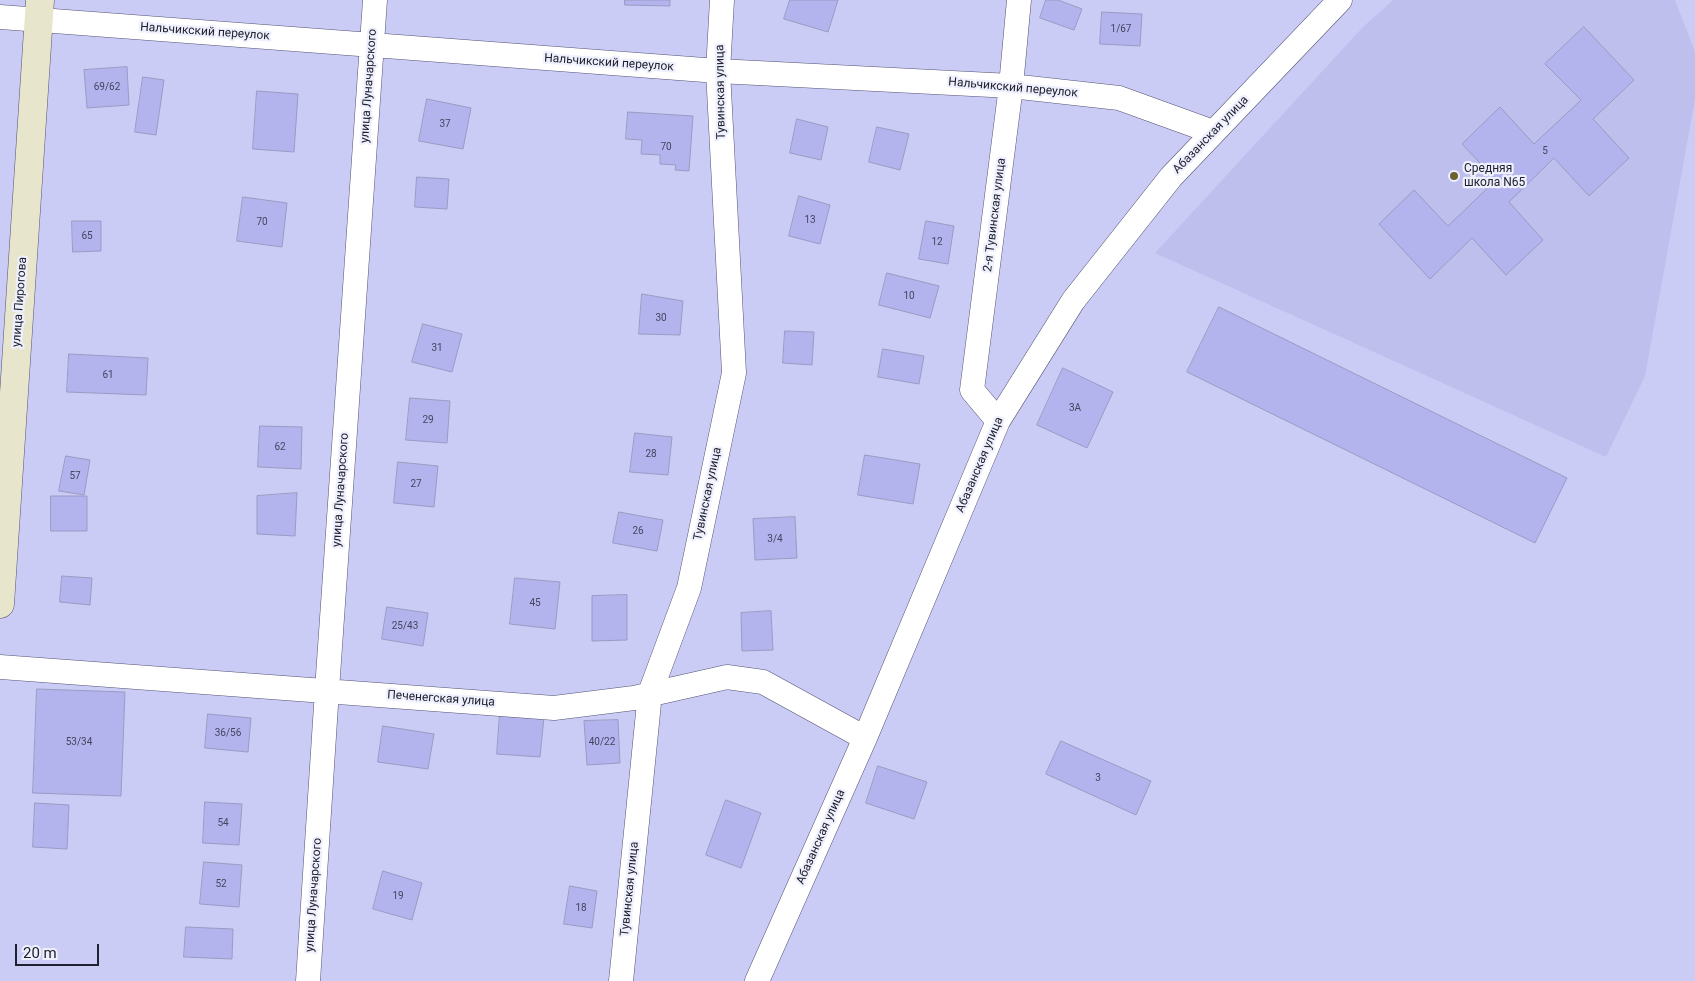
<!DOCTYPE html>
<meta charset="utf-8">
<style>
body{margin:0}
#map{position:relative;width:1695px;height:981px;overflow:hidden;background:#cbccf5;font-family:Roboto,sans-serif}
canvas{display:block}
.scale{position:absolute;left:15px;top:944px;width:84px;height:22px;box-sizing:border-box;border:2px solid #20202e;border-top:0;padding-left:6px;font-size:15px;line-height:18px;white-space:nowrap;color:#20202e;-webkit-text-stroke:4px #eff0fd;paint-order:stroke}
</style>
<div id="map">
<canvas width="1695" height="981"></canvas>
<div class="scale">20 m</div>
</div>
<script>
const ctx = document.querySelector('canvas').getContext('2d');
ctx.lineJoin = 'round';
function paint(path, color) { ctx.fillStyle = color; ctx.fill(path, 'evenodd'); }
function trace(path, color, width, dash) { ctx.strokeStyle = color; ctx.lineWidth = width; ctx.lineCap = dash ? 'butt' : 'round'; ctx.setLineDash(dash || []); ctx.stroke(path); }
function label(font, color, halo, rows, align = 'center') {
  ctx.font = font + ' Roboto,sans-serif'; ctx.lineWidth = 4.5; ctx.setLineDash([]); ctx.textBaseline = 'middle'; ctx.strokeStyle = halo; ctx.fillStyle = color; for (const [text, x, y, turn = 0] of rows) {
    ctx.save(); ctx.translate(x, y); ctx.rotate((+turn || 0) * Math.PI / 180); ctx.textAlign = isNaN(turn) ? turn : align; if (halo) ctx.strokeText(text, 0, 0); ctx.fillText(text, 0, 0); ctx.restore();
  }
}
const built = new Path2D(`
 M1393,0h282l20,52v47l-50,277 -39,81 -451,-204 207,-225z`);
const building = new Path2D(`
 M625,0h45v6l-45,-1z
 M790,0h48l-10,32 -44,-13z
 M1046,0h12l24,9 -8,21 -34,-12z
 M1102,12l40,2 -2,32 -40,-2z
 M1584,27l50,53 -41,39 36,39 -40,38 -35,-38 -45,44 34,38 -37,35 -34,-37 -42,41 -51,-55 35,-34 34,36 48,-46 -34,-36 38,-37 34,37 47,-44 -36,-36z
 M127,67l2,38 -42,3 -3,-38z
 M143,77l21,3 -8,55 -21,-3z
 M257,91l41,3 -4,58 -41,-3z
 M427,99l44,9 -8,41 -44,-8z
 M628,112l65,4 -4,55 -14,-1 1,-5 -16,-1v-9l-19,-1 1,-14 -16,-1z
 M797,119l31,8 -7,33 -31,-7z
 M877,127l32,7 -9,36 -31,-8z
 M417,177l32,2 -2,30 -32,-2z
 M799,196l31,9 -10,39 -31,-8z
 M243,197l44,6 -5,44 -45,-6z
 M72,221h29v30l-28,1z
 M926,221l28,5 -6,38 -29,-5z
 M887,273l52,13 -9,32 -51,-13z
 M642,294l41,7 -3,34 -41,-1z
 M1219,307l348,171 -32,65 -348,-171z
 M423,324l39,10 -10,38 -40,-10z
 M785,331l29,1 -2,33 -29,-2z
 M883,349l41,7 -5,28 -41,-7z
 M69,354l79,4 -2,37 -79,-3z
 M1063,368l50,24 -26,56 -50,-23z
 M410,398l40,3 -3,42 -41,-3z
 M260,426l42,1 -1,42 -43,-2z
 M635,433l37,4 -4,38 -38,-3z
 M865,455l55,9 -7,40 -55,-9z
 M66,456l24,4 -6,35 -25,-4z
 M398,462l40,4 -4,41 -40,-4z
 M297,493l-2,43 -38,-2v-38z
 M51,496h36v35h-36z
 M619,512l44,8 -6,31 -44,-8z
 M795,517l2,41 -42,2 -2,-41z
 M62,576l30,2 -2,27 -30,-3z
 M515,578l45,4 -5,47 -45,-5z
 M627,595v45l-35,1v-45z
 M387,607l41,6 -5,33 -41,-7z
 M771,611l2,39 -31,1 -1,-38z
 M37,689l88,3 -4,104 -88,-3z
 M500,713l44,4 -4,40 -43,-3z
 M208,714l43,4 -3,34 -43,-4z
 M618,720l2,43 -33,2 -3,-44z
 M383,726l51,8 -6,35 -50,-7z
 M1061,741l90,40 -15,34 -90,-41z
 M878,766l49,16 -13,37 -48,-16z
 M726,800l35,13 -20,55 -35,-13z
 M205,802l37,2 -3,41 -36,-2z
 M35,803l34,2 -2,44 -34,-2z
 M204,862l38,3 -3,42 -39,-3z
 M383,871l39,12 -10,37 -39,-11z
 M570,886l27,5 -5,37 -28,-4z
 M186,927l47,2 -1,30 -48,-2z`);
const street = new Path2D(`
 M0,17l718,54 293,15 108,12 94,34
 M998,421l-26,-31 39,-304 8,-86
 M0,667l554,41 80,-10 93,-21 36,5 102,56
 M308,981l19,-291 48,-690
 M621,981l29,-288 39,-105 45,-215 -16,-302 4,-71
 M757,981l108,-243 133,-317 75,-120 98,-124 169,-177`);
const secondary = new Path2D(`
 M0,604l40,-604`);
const markers = [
 [1454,176,5,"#686330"]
];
const numberNames = [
 ["1/67",1121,29],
 ["69/62",107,87],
 ["37",445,124],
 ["70",666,147],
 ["5",1545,151],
 ["13",810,220],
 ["70",262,222],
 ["65",87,236],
 ["12",937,242],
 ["10",909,296],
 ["30",661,318],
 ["31",437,348],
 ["61",108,375],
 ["3А",1075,408],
 ["29",428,420],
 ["62",280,447],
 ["28",651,454],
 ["57",75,476],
 ["27",416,484],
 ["26",638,531],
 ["3/4",775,539],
 ["45",535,603],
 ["25/43",405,626],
 ["36/56",228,733],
 ["53/34",79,742],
 ["40/22",602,742],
 ["3",1098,778],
 ["54",223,823],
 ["52",221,884],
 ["19",398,896],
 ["18",581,908]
];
const streetNames = [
 ["Нальчикский переулок",205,32,4],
 ["Нальчикский переулок",609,63,4],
 ["улица Луначарского",369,86,-86],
 ["Нальчикский переулок",1013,88,5],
 ["Тувинская улица",721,92,-91],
 ["Абазанская улица",1211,135,-46],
 ["2-я Тувинская улица",995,215,-83],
 ["улица Пирогова",20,302,-86],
 ["Абазанская улица",980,465,-67],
 ["улица Луначарского",341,490,-86],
 ["Тувинская улица",708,494,-78],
 ["Печенегская улица",441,699,4],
 ["Абазанская улица",821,837,-66],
 ["Тувинская улица",630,889,-84],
 ["улица Луначарского",314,895,-86]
];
const poiNames = [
 ["Средняя",1464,169],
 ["школа N65",1464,183]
];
paint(built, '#bebfed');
paint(building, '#b3b3ee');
trace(building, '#9a9bc1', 1);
trace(street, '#535275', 25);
trace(secondary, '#535275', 29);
trace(street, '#fff', 24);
trace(secondary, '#e7e5cb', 28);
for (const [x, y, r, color] of markers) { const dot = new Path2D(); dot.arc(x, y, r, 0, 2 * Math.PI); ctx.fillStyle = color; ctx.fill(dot); trace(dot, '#eff0fd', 2); }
label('10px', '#45455e', null, numberNames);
label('12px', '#20202e', '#eff0fd', streetNames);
label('12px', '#20202e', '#eff0fd', poiNames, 'left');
</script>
